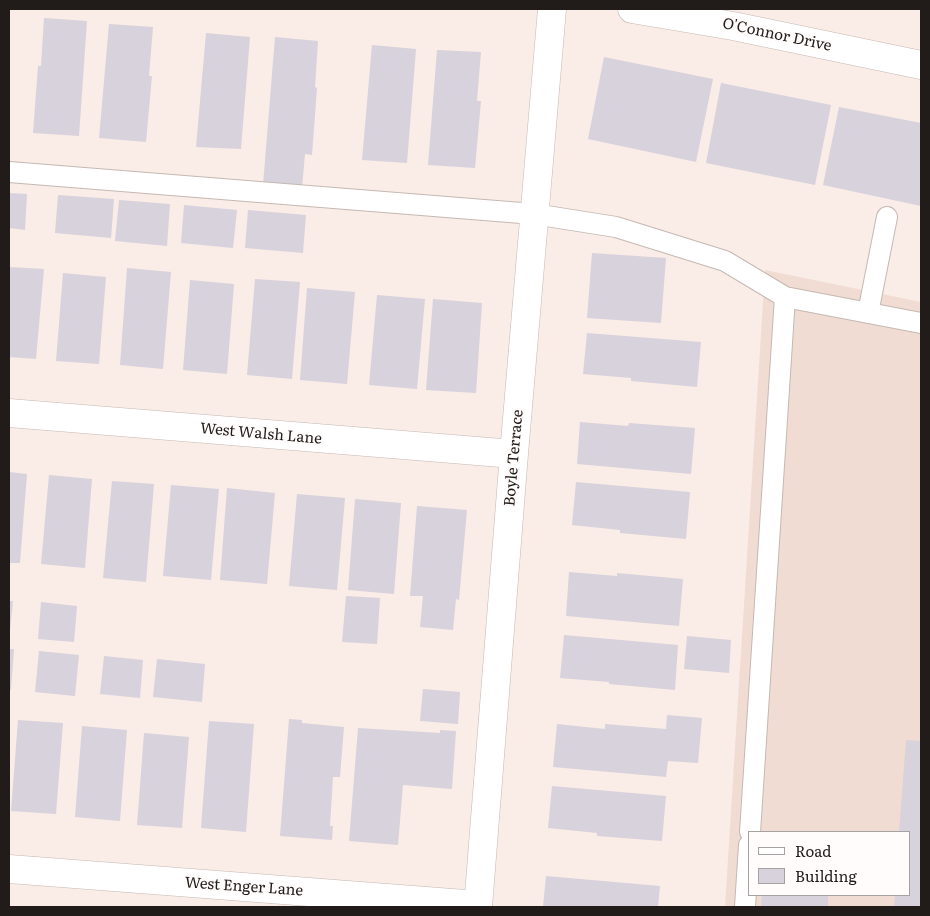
<!DOCTYPE html>
<style>
body{margin:0}
#map{position:relative;width:930px;height:916px;overflow:hidden;background:#faece6;font-family:Literata,serif}
canvas{display:block}
.frame{position:absolute;inset:0;border:10px solid #211c1a;pointer-events:none}
.legend{position:absolute;left:748px;top:831px;width:162px;height:65px;box-sizing:border-box;background:#fffcfb;border:1px solid #a6a2a1;margin:0;padding:6px 9px;list-style:none;font-size:15px;color:#211c1a}
.legend li{display:flex;align-items:center;gap:10px;height:25px}
.legend b{width:25px;border:1px solid #a6a2a1}
</style>
<div id="map">
<canvas width="930" height="916"></canvas>
<div class="frame"></div>
<ul class="legend">
<li><b style="height:6px;background:#fff"></b>Road</li>
<li><b style="height:14px;background:#d8d2dd"></b>Building</li>
</ul>
</div>
<script>
const ctx = document.querySelector('canvas').getContext('2d');
ctx.lineJoin = 'round';
function paint(path, color) { ctx.fillStyle = color; ctx.fill(path, 'evenodd'); }
function trace(path, color, width, dash) { ctx.strokeStyle = color; ctx.lineWidth = width; ctx.lineCap = dash ? 'butt' : 'round'; ctx.setLineDash(dash || []); ctx.stroke(path); }
function label(font, color, halo, rows, align = 'center') {
  ctx.font = font + ' Literata,serif'; ctx.lineWidth = 4; ctx.setLineDash([]); ctx.textBaseline = 'middle'; ctx.strokeStyle = halo; ctx.fillStyle = color; for (const [text, x, y, turn = 0] of rows) {
    ctx.save(); ctx.translate(x, y); ctx.rotate((+turn || 0) * Math.PI / 180); ctx.textAlign = isNaN(turn) ? turn : align; if (halo) ctx.strokeText(text, 0, 0); ctx.fillText(text, 0, 0); ctx.restore();
  }
}
const built = new Path2D(`
 M765,270l156,32v605h-196zM749,832h160v63h-160z`);
const building = new Path2D(`
 M44,18l43,3 -8,115 -46,-3 5,-67h3z
 M109,24l44,3 -4,49h3l-6,66 -47,-4z
 M206,33l44,4 -9,112 -45,-2z
 M275,37l43,4 -3,46 2,1 -5,67 -7,-1 -3,34 -39,-3z
 M372,45l44,4 -9,114 -45,-3z
 M437,50l44,2 -4,49h4l-6,67 -47,-3z
 M604,57l109,22 -17,83 -108,-23z
 M721,83l110,22 -16,80 -109,-22z
 M839,107l82,16v83l-98,-21z
 M9,193l18,1 -2,36 -16,-2z
 M58,195l56,4 -3,39 -56,-5z
 M119,200l51,4 -3,42 -52,-5z
 M184,205l53,5 -4,38 -52,-5z
 M248,210l58,5 -3,38 -58,-5z
 M592,253l74,5 -5,65 -74,-5z
 M9,267l35,2 -8,90 -27,-2z
 M127,268l44,4 -8,97 -43,-4z
 M63,273l43,4 -7,87 -43,-3z
 M255,279l45,3 -8,97 -45,-4z
 M190,280l44,4 -7,90 -44,-4z
 M307,288l48,4 -8,92 -47,-4z
 M377,295l48,4 -8,90 -48,-4z
 M433,299l49,4 -6,90 -50,-3z
 M587,333l114,9 -4,45 -66,-6v-3l-48,-4z
 M580,422l48,4 1,-3 66,5 -4,46 -114,-10z
 M9,472l18,2 -7,89h-11z
 M49,475l43,4 -7,89 -44,-4z
 M112,481l42,3 -8,98 -43,-4z
 M576,482l114,10 -4,47 -66,-6v-3l-48,-5z
 M171,485l48,4 -8,91 -48,-4z
 M227,488l48,5 -8,91 -47,-4z
 M297,494l48,4 -8,92 -48,-4z
 M355,499l46,4 -7,91 -46,-4z
 M417,506l50,4 -8,90 -3,-1 -3,31 -33,-3 3,-31h-13z
 M569,572l48,4v-3l66,6 -4,47 -113,-10z
 M346,596l34,2 -3,46 -35,-2z
 M9,601h4l-3,30h-1z
 M41,602l36,4 -3,36 -36,-3z
 M564,635l114,10 -3,45 -66,-6v-2l-49,-4z
 M687,636l44,4 -2,33 -45,-4z
 M9,649h5l-3,41h-2z
 M39,651l40,4 -4,41 -40,-4z
 M104,656l39,4 -3,38 -40,-4z
 M157,659l48,5 -3,38 -49,-5z
 M423,689l37,3 -2,32 -38,-3z
 M667,715l35,3 -4,45 -30,-2 -2,16 -113,-10 4,-43 48,5v-5l61,5z
 M289,719l13,1v3l42,4 -4,50h-7l-3,49h3l-1,14 -52,-4z
 M18,720l45,3 -7,91 -45,-3z
 M209,721l45,3 -8,108 -45,-4z
 M82,726l45,4 -7,91 -45,-4z
 M358,728l82,5v-3l16,1 -4,58 -49,-4 -5,60 -49,-4z
 M144,733l45,4 -7,91 -45,-3z
 M906,740l15,1v166h-27l1,-12h14v-63h-10z
 M552,786l114,10 -4,45 -65,-5v-3l-49,-5z
 M546,876l114,10 -2,21h-115z
 M762,895h66v12h-67z`);
const service = new Path2D(`
 M9,172l525,42 82,13 109,34 60,36 136,26
 M868,313l19,-96
 M750,832l35,-535
 M745,907l4,-62`);
const minor = new Path2D(`
 M632,9l101,17 188,39
 M9,413l505,41
 M9,869l469,36
 M478,907l36,-453 38,-445`);
const streetNames = [
 ["O'Connor Drive",777,35,12],
 ["West Walsh Lane",261,434,5],
 ["Boyle Terrace",514,458,-85],
 ["West Enger Lane",244,887,4]
];
paint(built, '#f1dcd3');
paint(building, '#d8d2dd');
trace(service, '#c5b8b2', 22);
trace(minor, '#c5b8b2', 29);
trace(service, '#fff', 20);
trace(minor, '#fff', 28);
label('15px', '#211c1a', '#fffcfb', streetNames);
</script>
